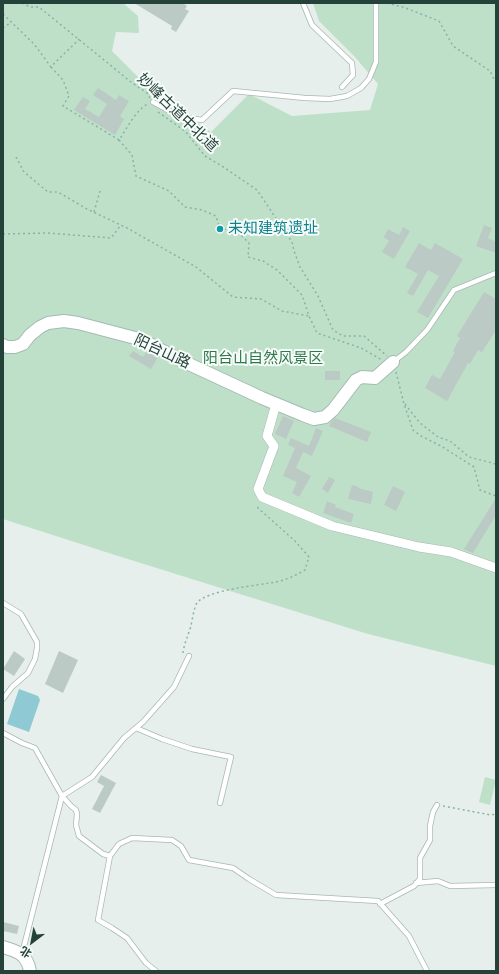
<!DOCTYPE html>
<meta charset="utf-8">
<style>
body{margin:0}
#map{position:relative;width:499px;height:974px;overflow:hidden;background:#e6efeb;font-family:"Space Grotesk","Noto Sans SC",sans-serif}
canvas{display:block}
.frame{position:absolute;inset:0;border:4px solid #24423a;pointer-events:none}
.north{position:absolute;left:12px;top:922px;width:40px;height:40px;-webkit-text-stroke:3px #f7fbf9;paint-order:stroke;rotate:212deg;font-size:11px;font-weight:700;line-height:16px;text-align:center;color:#24423a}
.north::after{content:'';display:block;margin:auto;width:14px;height:18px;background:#24423a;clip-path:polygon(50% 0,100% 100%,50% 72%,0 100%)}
</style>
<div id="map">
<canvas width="499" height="974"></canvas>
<div class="frame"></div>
<div class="north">北</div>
</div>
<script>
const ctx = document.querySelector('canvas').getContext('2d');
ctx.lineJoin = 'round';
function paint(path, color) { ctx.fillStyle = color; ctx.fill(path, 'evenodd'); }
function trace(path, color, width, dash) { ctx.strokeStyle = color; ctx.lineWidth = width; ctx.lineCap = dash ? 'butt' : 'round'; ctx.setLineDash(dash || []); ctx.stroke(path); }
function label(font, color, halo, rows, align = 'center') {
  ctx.font = font + ' "Space Grotesk","Noto Sans SC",sans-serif'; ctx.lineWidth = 4; ctx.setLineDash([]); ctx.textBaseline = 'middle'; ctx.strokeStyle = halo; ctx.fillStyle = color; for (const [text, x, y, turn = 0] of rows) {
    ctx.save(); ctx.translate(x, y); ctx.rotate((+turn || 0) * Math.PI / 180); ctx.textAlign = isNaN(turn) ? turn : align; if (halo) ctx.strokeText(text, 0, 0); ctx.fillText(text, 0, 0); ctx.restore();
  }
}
const green = new Path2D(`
 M3,3h120l15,13 1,17 -23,-1 -4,19 38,38 61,43 38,-38 43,22 78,-6 8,-26 -24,-28 -35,-35 -6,-18h183v663l-128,-32 -253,-79 -112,-36z
 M485,777l11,3 -6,25 -11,-3z`);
const water = new Path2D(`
 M19,689l19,7 2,4 -11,32 -22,-8z`);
const building = new Path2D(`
 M134,3h49l4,3 -2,3 4,2 -13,21 -5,-3 1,-3z
 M98,88l18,12 3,-5 10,6 -9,15 4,3 -9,16 -41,-25 9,-13 7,4 -5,8 14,8 8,-13 -14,-9z
 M484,225l8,3 -4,10 8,4v11l-20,-7z
 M403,227l7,4 -16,28 -12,-7 7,-11 -5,-4 4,-8 11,6z
 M419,243l12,7 4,-7 28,16 -35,59 -11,-6 22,-36 -11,-6 -15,26 -6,-3 11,-19 -13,-7z
 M484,292l12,7v31l-14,22 -4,-2 -8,14 -2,-1 -21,38 -22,-13 7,-13 8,4 15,-27 -2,-1 7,-13 -3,-2z
 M133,351l10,6 4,-6 11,6 -7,12 -22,-13z
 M325,371h15v9h-15z
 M283,416l11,5 -8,18 -11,-5z
 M335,418l36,14 -4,10 -38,-16 2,-4z
 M316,428l7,3 -11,25 -9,-4 -7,16 15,8 -12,21 -7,-4 5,-11 -14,-6 12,-28 -7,-3 3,-7 18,8z
 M329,477l6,3 -7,13 -6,-4z
 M352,485l7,2 -1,1 15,4 -2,12 -23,-5z
 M393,486l12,6 -9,19 -12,-6z
 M496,498v17l-23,38 -3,-1 -6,-3z
 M327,501l9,4 -1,2 19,7 -3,9 -28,-10z
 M14,651l11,8 -11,17 -11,-7z
 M59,651l19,9 -15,33 -18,-9z
 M101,775l15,8 -16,30 -8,-4 12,-23 -7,-4z
 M3,922l16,4 -2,8 -14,-3z`);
const path = new Path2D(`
 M22,3l8,4h9l92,75 16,11 3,5
 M387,3l16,4 36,14 14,25 37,25 6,12
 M3,14l31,30 17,23c9,-10 19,-18 28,-28
 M3,28l2,-2 6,-3
 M51,67l12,13 6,16 -6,10 56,34c7,-10 18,-32 29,-36
 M158,112l27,19 20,25 17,10 35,24 35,52 2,9 6,16 18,29 15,34 10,6h21l23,20
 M119,140l13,15 4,21 33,15 16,16 17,3 14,6 4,13 16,1 13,13 -1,14 15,4 14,9 25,25 7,21 8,17 44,15 21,12
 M16,157l8,15 24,20h10l29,17 40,19 69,39 37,30 28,2 21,12 27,5
 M94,212l6,-21
 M3,234l45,-1 63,5 10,-13
 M396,372l8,32 9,26 8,6 20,10 33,21 6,23 16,6
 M405,404l15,19 18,14 12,4 19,16 27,7
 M183,653c1,-9 5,-17 8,-27 1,-5 3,-19 6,-23 9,-13 63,-18 79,-21 11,-2 20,-7 29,-12l4,-13 -14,-16 -37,-33 -1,-4
 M443,806l48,9 5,-1`);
const lane = new Path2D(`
 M303,3l9,22 40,38 1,12 -11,12
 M153,102l28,15 21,3 31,-29 72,7 25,1 17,-3 14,-8 8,-9 7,-17v-59
 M393,362l13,-10 21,-22 27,-40 42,-17
 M3,603l18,11 16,28v6l-2,11 -7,14 -16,14 -9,12
 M136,728l26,11 30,10 39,8 -11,46
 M3,733l19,10 13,5 27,48 -40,158
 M110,856l-7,-2 -24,-18 -3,-11 1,-11 -1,-4 -5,-4 -9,-10 30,-19 32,-39 19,-16 31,-35 15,-31
 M416,883l22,-2 12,5 46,-1
 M380,904l34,-18 6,-7v-21l10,-18v-14l3,-14 4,-7
 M156,971l-10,-8 -19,-25 -15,-10 -14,-8 12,-64 9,-12 13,-6 40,2 9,6 8,14 44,8 16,11 27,16 102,6 31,35 18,35`);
const street = new Path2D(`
 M276,404l-9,32 7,10 -16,43 4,8 70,29 87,21 32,5 45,16`);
const secondary = new Path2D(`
 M3,345l4,2h8l8,-3 7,-9 10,-8 8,-4 16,-2 14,2 57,15 13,5 28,15 86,40 41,17 11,4 11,-2 8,-7 23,-30 6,-3 13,1 18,-16
 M3,947c14,4 24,7 27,24`);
const markers = [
 [220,229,4,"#0f9aa8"]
];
const streetNames = [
 ["妙峰古道中北道",177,113,44],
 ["阳台山路",162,352,25]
];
const cultureNames = [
 ["未知建筑遗址",228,229]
];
const parkNames = [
 ["阳台山自然风景区",263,359]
];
paint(green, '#bfe0c8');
paint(water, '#8ec9d4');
paint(building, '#bbcac4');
trace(lane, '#a8b8b2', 6);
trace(street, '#a8b8b2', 10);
trace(secondary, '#a4bbb3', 14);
trace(path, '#86b3a5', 1.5, [2, 3]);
trace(lane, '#fff', 4.5);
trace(street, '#fff', 9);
trace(secondary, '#fff', 12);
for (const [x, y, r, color] of markers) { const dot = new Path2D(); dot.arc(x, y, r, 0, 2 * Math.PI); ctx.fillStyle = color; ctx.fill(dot); trace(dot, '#f7fbf9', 1.5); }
label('15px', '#24423a', '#f7fbf9', streetNames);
label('15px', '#0d838f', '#f7fbf9', cultureNames, 'left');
label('15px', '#2d7a4b', '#f7fbf9', parkNames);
</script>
